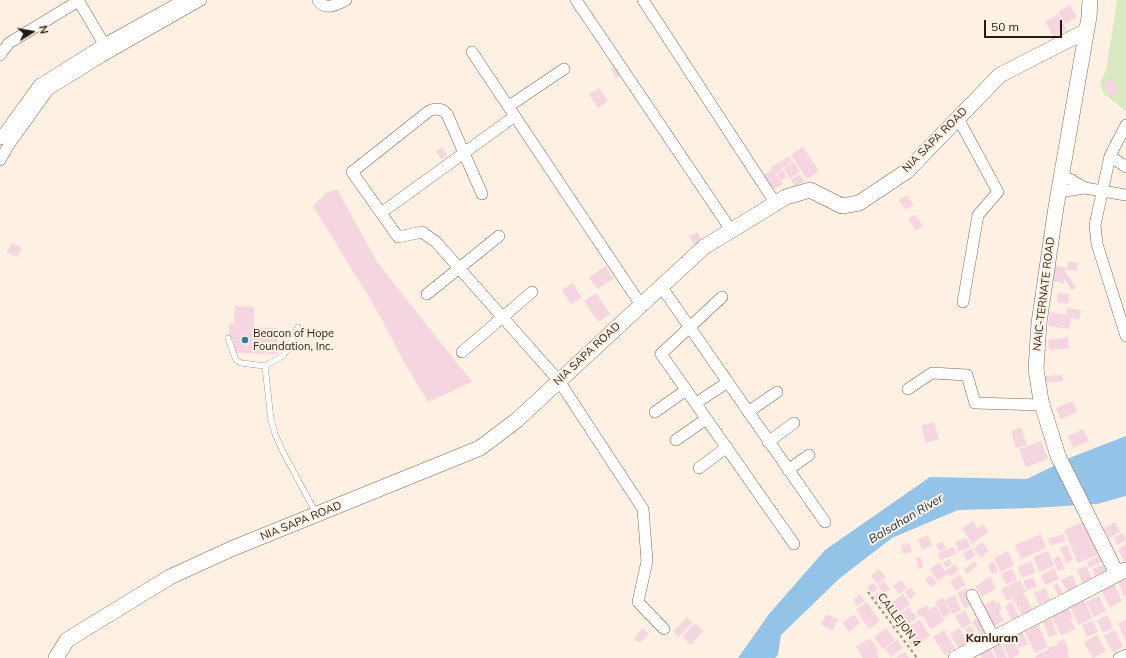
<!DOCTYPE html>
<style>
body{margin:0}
#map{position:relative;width:1126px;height:658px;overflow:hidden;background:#fef1e4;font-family:Mulish,sans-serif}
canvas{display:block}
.north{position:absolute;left:12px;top:12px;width:40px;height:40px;-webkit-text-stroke:3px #fef1e4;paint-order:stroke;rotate:79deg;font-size:11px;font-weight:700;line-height:16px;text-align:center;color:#241c14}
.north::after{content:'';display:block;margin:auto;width:14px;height:18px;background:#241c14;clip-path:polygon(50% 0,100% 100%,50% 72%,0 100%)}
.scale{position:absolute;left:984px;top:20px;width:78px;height:18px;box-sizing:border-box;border:2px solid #241c14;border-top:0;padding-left:5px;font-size:12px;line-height:14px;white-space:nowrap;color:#241c14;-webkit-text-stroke:3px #fef1e4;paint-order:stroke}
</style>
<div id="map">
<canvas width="1126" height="658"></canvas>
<div class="north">N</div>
<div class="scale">50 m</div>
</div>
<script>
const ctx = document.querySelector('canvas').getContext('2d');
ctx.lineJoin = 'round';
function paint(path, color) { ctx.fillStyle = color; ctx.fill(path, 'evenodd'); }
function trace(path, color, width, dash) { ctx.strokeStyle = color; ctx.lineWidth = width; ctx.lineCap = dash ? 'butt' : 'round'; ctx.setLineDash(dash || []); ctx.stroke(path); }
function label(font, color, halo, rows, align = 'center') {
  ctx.font = font + ' Mulish,sans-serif'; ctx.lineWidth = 4; ctx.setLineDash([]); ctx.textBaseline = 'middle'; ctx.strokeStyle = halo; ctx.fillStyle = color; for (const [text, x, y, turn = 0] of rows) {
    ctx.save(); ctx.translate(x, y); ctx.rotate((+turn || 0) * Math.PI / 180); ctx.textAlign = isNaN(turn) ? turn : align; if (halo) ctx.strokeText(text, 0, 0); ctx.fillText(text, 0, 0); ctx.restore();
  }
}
const green = new Path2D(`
 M1117,0h9v111l-22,-17 -4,-12 6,-11z`);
const water = new Path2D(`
 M1126,436v60l-29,8 -64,4 -75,2 -66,28 -52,40 -59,57 -3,20 -3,3h-37l31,-44 56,-64 105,-73 97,2 45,-22z`);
const building = new Path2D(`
 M1070,5l7,12 -12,7 -7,-12z
 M1058,15l9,14 -13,8 -9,-15z
 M617,65l6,9 -7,4 -5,-9z
 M1113,79l6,14 -10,4 -5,-14z
 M599,88l9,13 -10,7 -9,-14z
 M442,147l5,8 -6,4 -5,-8z
 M803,147l16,24 -12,8 -16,-24z
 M789,156l3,6 -8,6 -4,-6z
 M779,162l4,6 -8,6 -4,-7z
 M794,162l6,10 -10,7 -6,-10z
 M772,170l11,14 -11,7 -10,-14z
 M783,170l4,7 -6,4 -4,-7z
 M800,174l5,7 -10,6 -4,-7z
 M337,189l40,73 95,120 -44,20 -27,-46 -26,-49 -62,-101 13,-13z
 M907,195l7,10 -8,5 -7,-10z
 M915,214l8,12 -7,4 -8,-11z
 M697,232l5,9 -7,5 -6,-10z
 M12,243l10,5 -5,9 -10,-5z
 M1068,261l10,2 -1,8 -10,-1z
 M606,266l7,13 -16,10 -8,-12z
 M1055,266l11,2 -1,3 11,17 -4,2 -8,-11v4l-12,-2z
 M573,283l9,15 -11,6 -9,-14z
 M596,293l14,21 -12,8 -14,-21z
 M1058,293l11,1 -1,10 -11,-2z
 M235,306l19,1v20l24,1v26l-45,-1 1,-13h-5v-16h5z
 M1067,308l14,2 -2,10 -8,-2 -2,11 -21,-3 2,-14 16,3z
 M1068,337l1,11 -20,2 -1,-10z
 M1062,375l1,6 -19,2v-7z
 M1073,401l4,11 -17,7 -4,-11z
 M934,422l5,17 -13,4 -5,-17z
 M1021,427l6,18 -11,3 -5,-17z
 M1083,429l6,12 -16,7 -5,-12z
 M1041,441l7,18 -22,8 -7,-18z
 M973,521l4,7 7,-4 5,8 -17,12 -10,-16z
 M1085,521l14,33 -21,9 -14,-33z
 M1115,522l5,10 -11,6 -5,-10z
 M1123,533l3,7 -9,5 -3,-8z
 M1041,534l5,14 -25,11 -6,-14z
 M1064,534l2,7 -16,5 -2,-7z
 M928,535l4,11 -10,4 -4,-11z
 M967,538l3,10 -12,3 -3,-9z
 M943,542l3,7 -7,2 -3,-7z
 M982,542l7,9 -8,7 -7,-9z
 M910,544l2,8 -9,2 -2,-9z
 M1126,544v18l-1,1 -7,-14z
 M1067,545l6,15 -7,3 -6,-16z
 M954,547l2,7 -16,6 -2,-7z
 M971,548l5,7 -9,6 -4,-7z
 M1008,551l6,14 -14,7 -6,-14z
 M1048,551l6,15 -15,6 -6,-15z
 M1101,555l2,6 -14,7 -2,-6z
 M1060,556l5,13 -7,2 -5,-12z
 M921,557l2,11 -5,1 -2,-11z
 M949,559l3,4 -6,5 -3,-5z
 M974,561l4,4 -11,9 -3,-4z
 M1031,561l5,11 -14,6 -5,-11z
 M939,562l6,9 10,-7 4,6 -9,7 -2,-3 -10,7 -8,-12z
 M994,562l4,10 -6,2 -4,-10z
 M1103,565l4,9 -11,5 -4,-10z
 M1086,566l7,14 -10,4 -6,-14z
 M1054,568l5,11 -14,6 -4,-10z
 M879,569l7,8 -8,7 -7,-8z
 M1012,569l5,11 -11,4 -5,-10z
 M930,575l7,8 -6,4 -6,-7z
 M960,575l6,10 -10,6 -6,-10z
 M1072,575l6,12 -10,5 -7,-12z
 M990,577l6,11 -14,9 -7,-11z
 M1033,577l4,9 -10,5 -4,-10z
 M1124,577l2,4v14l-2,1 -7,-16z
 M901,580l6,8 -8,6 -6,-8z
 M1020,580l6,12 -3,1 10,17 -10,6 -11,-18 -5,3 -6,-12z
 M884,581l6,8 -6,5 -6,-8z
 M1113,582l9,19 -12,6 -10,-19z
 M873,583l5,6 -6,4 -5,-6z
 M1057,583l6,10 -4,3 -6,-10z
 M911,587l5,8 -6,4 -5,-7z
 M967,588l8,15 -10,5 -8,-15z
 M1045,588l5,12 -11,5 -5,-12z
 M878,592l4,5 -5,4 -4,-5z
 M860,594l5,7 -8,5 -4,-6z
 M903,594l7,10 -17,13 -7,-10z
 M955,595l6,15 -9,4 -7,-14z
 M1099,596l7,15 -12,6 -8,-15z
 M943,598l8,15 -8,5 -8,-16z
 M1083,598l9,20 -13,7 -10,-20z
 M994,600l2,4 3,-2 3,8 -3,1 5,10 -11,5 -10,-21z
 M867,602l13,19 -11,8 -13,-20z
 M1012,602l7,15 -7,3 -7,-14z
 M927,605l2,5 6,-4 9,15 -13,8 -9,-14 -3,2 -3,-6z
 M909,607l8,11 -17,11 -7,-10z
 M1068,608l5,10 -3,1 5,10 -14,7 -9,-20z
 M965,611l6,12 -9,6 -7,-13z
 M826,614l12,5 -5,12 -12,-6z
 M854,614l6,9 -11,9 -7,-9z
 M1107,615l6,13 -10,5 -6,-13z
 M687,617l5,6 -13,14 -6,-5z
 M980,617l8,15 -7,4 -9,-15z
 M1051,619l6,15 -8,3 -6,-15z
 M920,620l10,16 -18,11 -10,-16z
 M1126,620v22l-8,-19z
 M1093,621l5,11 -11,5 -5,-12z
 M695,623l8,8 -12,14 -9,-8z
 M1038,625l10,22 -13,6 -10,-21z
 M971,626l7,11 -7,4 -6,-12z
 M643,628l6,6 -9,9 -6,-5z
 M886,628l9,12 -12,9 -9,-12z
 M959,628l9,14 -9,6 -9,-14z
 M1021,629l7,15 -9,4 -7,-15z
 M944,630l11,18 -10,7 -12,-18z
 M1115,630l8,17 -11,5 -8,-17z
 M1010,634l10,20 -8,4h-3l-9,-20z
 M1097,635l9,16 -13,7 -9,-16z
 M870,638l9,13 -3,1 3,6h-16l-7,-11z
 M1064,639l5,12 -2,1 2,6h-33l-1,-2 14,-7 -1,-2 10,-2 -1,-3z
 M897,640l6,8 -12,9 -6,-8z
 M1000,642l7,16h-10l-5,-13z
 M990,647l5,11h-13l-3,-6z
 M905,652l4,6h-14z`);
const path = new Path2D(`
 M868,592l49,66`);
const lane = new Path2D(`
 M298,327l-10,21 -5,8 -18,10 6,54 4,14 8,18 33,61
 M228,338l8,22 5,3 24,3`);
const street = new Path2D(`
 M78,0l26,44
 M318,0c6,11 19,5 28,0
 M576,0l155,230
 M643,0l133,204
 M472,52l169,253
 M0,55l9,-12 71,-43
 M509,106l55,-37
 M958,118l40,74 -20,23 -15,87
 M1126,125l-16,31 -15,69 2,19 29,92
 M0,139l39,-54 65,-41 80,-44
 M1110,156l16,11
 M0,160l10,-17 38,-53 53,-33 100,-57
 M1085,188l41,7
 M1058,192l27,-4 -24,-14
 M482,194l-35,-80c-5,-6 -11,-6 -18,-3l-77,61 46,65 24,-5 14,10 123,139 84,128 4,52 -9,41 26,27
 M381,213l134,-97
 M661,286l164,236
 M427,294l72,-58
 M722,297l-61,57 133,190
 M462,352l70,-60
 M908,389l24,-16 35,2 8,28 67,2
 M696,403l32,-21
 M655,412l31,-22
 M748,412l29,-20
 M676,440l30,-21
 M768,442l26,-19
 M699,468l28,-21
 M788,470l21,-15
 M972,595l22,43
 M1119,658l7,-3`);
const secondary = new Path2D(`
 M1090,0l-1,17 -33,190 -17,116 -3,46 5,32 17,55 59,118
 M56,658l11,-18 103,-63 61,-28 249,-101 37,-28 187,-173 82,-50 24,-7 32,16 17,-3 48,-32 93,-96 86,-44
 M956,658l169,-88`);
const markers = [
 [245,340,4,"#2280ac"]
];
const streetNames = [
 ["NIA SAPA ROAD",935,140,-45],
 ["NAIC-TERNATE ROAD",1044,294,-83],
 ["NIA SAPA ROAD",587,354,-43],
 ["NIA SAPA ROAD",301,521,-22],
 ["CALLEJON 4",899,620,53]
];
const poiNames = [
 ["Beacon of Hope",253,334],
 ["Foundation, Inc.",253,347]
];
const waterNames = [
 ["Balsahan River",906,519,-31]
];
const neighbourhoodNames = [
 ["Kanluran",992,638]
];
paint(green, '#d9eac2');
paint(water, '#93c4e7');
paint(building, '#f5d5df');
trace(lane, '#7b6755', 6);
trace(street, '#7b6755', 12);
trace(secondary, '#7b6755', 16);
trace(path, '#998e84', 2, [3, 3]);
trace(lane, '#fff', 5.5);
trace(street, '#fff', 11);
trace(secondary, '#fff', 15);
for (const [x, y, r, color] of markers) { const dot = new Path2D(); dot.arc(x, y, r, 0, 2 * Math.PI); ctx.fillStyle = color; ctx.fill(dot); trace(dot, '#fef1e4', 1.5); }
label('11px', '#241c14', '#fef1e4', streetNames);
label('11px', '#241c14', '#fef1e4', poiNames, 'left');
label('italic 12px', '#083148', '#fef1e4', waterNames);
label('bold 12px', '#241c14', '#fef1e4', neighbourhoodNames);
</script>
